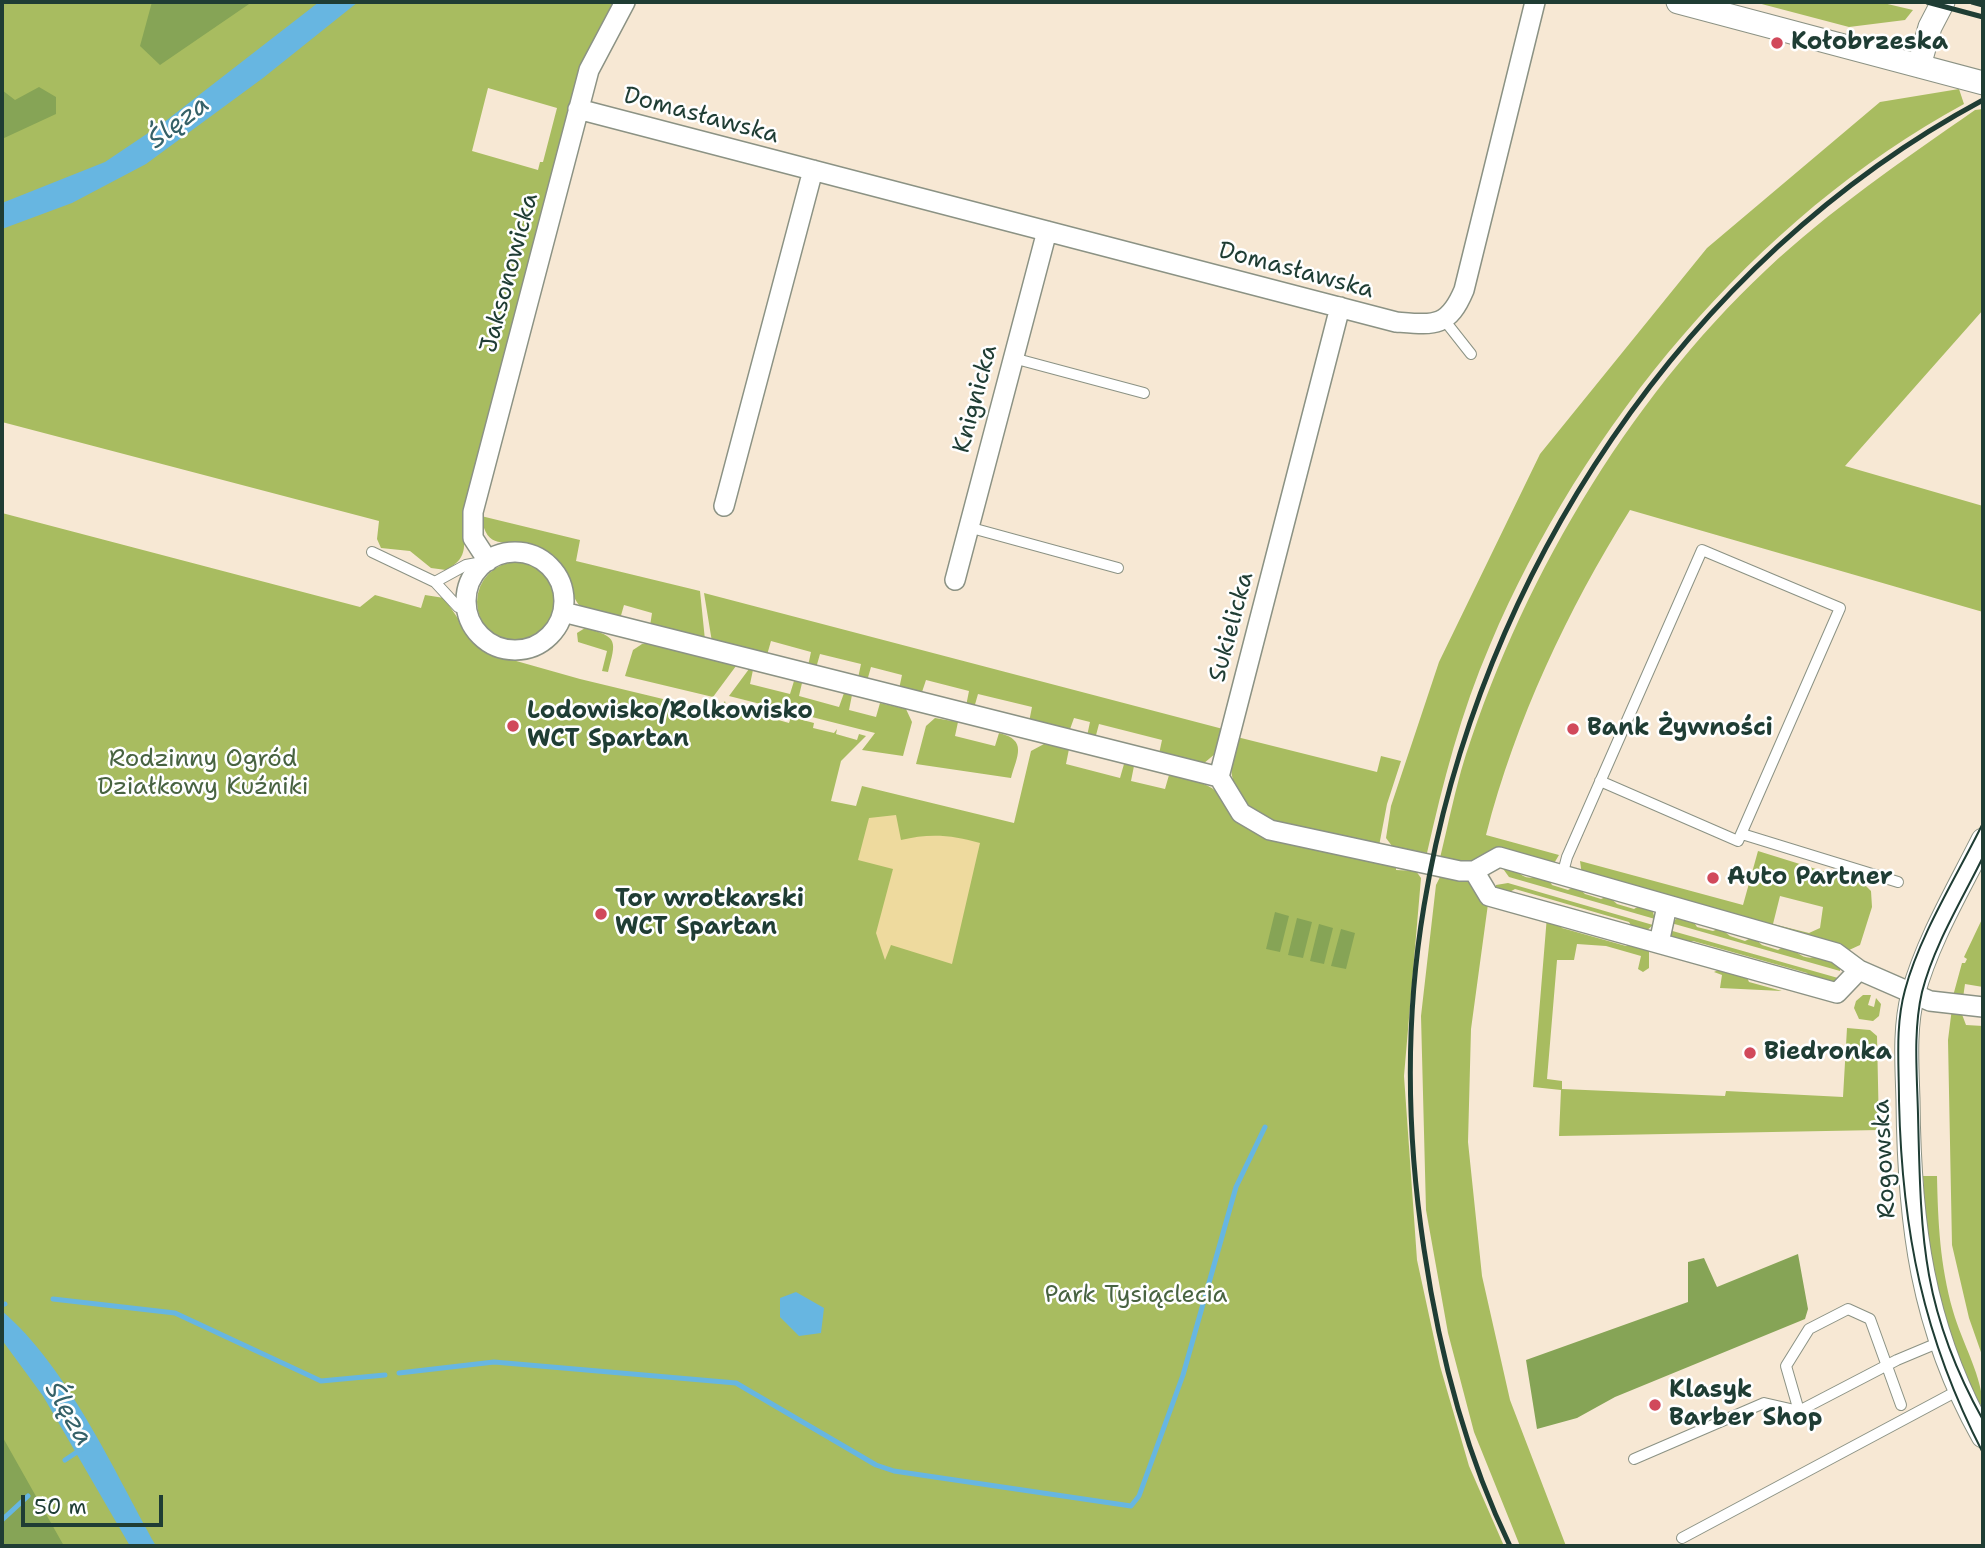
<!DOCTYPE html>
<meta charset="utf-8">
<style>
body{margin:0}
#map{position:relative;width:1985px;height:1548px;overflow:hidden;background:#f7e8d4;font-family:"Shantell Sans",sans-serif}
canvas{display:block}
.frame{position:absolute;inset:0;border:4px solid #1f3d34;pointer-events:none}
.scale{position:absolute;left:21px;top:1495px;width:142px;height:32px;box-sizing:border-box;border:4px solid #1f3d34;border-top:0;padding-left:9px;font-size:21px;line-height:24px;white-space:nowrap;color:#1f3d34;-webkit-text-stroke:5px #fff;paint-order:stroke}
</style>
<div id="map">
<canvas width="1985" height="1548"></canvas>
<div class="frame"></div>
<div class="scale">50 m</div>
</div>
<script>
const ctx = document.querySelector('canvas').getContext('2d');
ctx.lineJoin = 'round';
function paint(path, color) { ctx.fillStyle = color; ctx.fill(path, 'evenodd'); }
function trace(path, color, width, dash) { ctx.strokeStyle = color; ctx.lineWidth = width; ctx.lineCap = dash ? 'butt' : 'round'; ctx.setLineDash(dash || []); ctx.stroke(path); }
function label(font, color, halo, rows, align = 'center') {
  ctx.font = font + ' "Shantell Sans",sans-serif'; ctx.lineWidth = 5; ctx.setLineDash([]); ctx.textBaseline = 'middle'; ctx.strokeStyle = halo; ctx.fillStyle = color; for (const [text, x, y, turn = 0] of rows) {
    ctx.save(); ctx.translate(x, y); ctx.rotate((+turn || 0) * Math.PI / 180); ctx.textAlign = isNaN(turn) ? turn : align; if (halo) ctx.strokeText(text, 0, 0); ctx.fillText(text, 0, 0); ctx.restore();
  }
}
const green = new Path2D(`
 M2,2h614l-36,69 -117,448c0,24 8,38 -17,51l-15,-2 -21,-17 -29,-3 -4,-9 2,-18 -377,-99zM488,88l69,20 -14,54h-3l-2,8 -66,-19z
 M1754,2h125l34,8 -8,10 -56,7z
 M1959,89l5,15c-210,114 -381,322 -474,541 -29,67 -47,137 -63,208l-35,-7 -6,-8 5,-32 48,-144 101,-208 167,-206 173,-146z
 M1983,109v201l-138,156 138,40v106l-353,-102c-63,101 -114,209 -144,325l73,20 -6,10 -65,-11 -21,9 -27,-5c7,-29 13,-58 21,-87 56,-183 165,-370 305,-501 64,-60 137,-110 209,-160z
 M2,513l358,94 15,-12 46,13 4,-13 19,3 28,41 23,16 85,24 137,33 8,-11 1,5 18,5 4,-5 -1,6 18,4 2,-5 1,6 21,6 2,-6 23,6 -1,5 21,5 3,-4 -1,5 21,6 2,-6 7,2 -25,25 -10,40 25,5 6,-20 152,37 17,-72 13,-7 25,5 -3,15 54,14 4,-14 10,2 -3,15 34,8 4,-14c16,4 36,6 48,17 17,14 22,33 43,43l136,29v6l20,1 5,7 -17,198 13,184 23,106 29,100 35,80h-1502z
 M481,516l99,24 -4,21 124,30 5,49 -55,-14 2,-13 -28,-8 -4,14c-11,-3 -27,-5 -37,-11 -19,-12 -5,-52 -53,-63 -26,-6 -43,7 -49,-29z
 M477 602a40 40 0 1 1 80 0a40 40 0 1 1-80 0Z
 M704,593l519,136 -7,24 -13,11 -44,-10 3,-14 -63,-16 -4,15 -8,-3 3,-14 -16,-4 -5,14 -40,-10 3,-15 -54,-13 -4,14 -8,-2 3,-15 -43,-11 -5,15 -22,-6 3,-14 -31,-8 -4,14 -9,-3 3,-14 -41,-10 -4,14 -8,-2 3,-14 -40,-11 -4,14 -55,-13z
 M585,628c34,9 31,13 23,44l-6,-1 5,-20 -29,-9 -1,-9z
 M642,644h5l89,22 -23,31 -88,-21 8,-26z
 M749,669l4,1 -3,14 40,10 4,-13 8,2 -3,13 40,11 5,-14 8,2 -3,15 27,7 4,-14 26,6 6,13 -9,34 -41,-6 13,-17 -146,-37z
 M935,718l23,4 -3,14 40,10 4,-13c29,7 18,23 12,45l-95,-14 10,-38z
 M1237,737l140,35 4,-16 20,5 -14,43 -8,42c-47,-10 -150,-15 -148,-83 1,-8 4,-18 6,-26z
 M1758,851l106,33 7,7 1,16 -12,38 -13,6 -265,-76 -2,-14 163,44zM1780,896l43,11 -3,21 -11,5 -36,-9z
 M1501,866h12c14,19 19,8 35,12l4,7 16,5 8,-4 9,8 16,5 7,-3 9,8 17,5 9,-5 9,5 3,10 -146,-42z
 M1441,875l23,2 24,27 -17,125 -3,113 14,134 28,124 56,146h-46l-46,-114 -26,-99 -22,-123 -5,-194 15,-131z
 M1508,883l145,42 -8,7h-10l-6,-10 -114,-33 -9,5 -10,-3v-6z
 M1547,916l9,3 6,9 64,18 9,-4 14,8v18l-6,4 -5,-3 3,-13 -35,-10 -29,-2 -3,16h-17l-10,119 15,2v8l163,7 1,-5 117,6 4,-69 23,2 7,6 2,94 -320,6 2,-46 -28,-3z
 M1680,916l11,2 6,9 16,4 7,-3 10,8 15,5 8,-4 9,8 16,5 7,-4c14,5 18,17 35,9l20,11v5l-169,-48z
 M1983,917v70l-18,-3 -2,14 -10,-2 9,-33h3l2,-4 -3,-2z
 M1669,930l169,48 -5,5 -21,-2 -5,-8 -114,-32 -9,4 -13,-7z
 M1722,968l23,5 4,9 33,9 -62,-3 2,-13 -8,-3z
 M1863,995h8l-3,10 6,2 2,-9 5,6 -2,12 -6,5 -14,-2 -5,-11 2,-7z
 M1952,1008l8,1 6,16 17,1v332l-14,-40 -17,-73 -4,-205z
 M1923,1176h14c1,47 3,89 16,135 9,32 30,66 30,98 -42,-71 -56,-151 -60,-233z`);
const forest = new Path2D(`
 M152,2h100l-92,63 -20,-19z
 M39,87l17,10v17l-54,25v-49l13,10z
 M1275,912l14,4 -9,36 -14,-3z
 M1297,918l15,4 -9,36 -15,-3z
 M1319,924l14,4 -9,36 -14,-3z
 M1341,929l14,4 -9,36 -15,-3z
 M1798,1254l10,55 -3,10 -190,78 -38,21 -40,11 -11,-69 162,-58v-40l16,-4 13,29z
 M2,1436l62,110h-62z`);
const sand = new Path2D(`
 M896,815l5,25c28,-7 52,-5 79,3l-28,121 -61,-19 -6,15 -9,-27 17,-64 -35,-9 11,-42z`);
const water = new Path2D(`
 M319,2h39l-95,76 -117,86 -74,39 -70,26v-26l103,-41 58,-39z
 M796,1292l28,16 -3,25 -22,3 -19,-19v-19z
 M2,1311c65,55 112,160 154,235h-26l-87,-150 -41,-56z`);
const stream = new Path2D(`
 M53,1299l122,14 146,68 64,-6
 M2,1305l3,-1
 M399,1373l95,-11 242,21 140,82 18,6 237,35 8,-10 44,-121 53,-188 29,-60
 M65,1460l15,-10
 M2,1520l26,-24`);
const service = new Path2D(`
 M1445,321l26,33
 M1013,358l131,35
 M968,527l150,41
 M372,552l63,30 31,-17 22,-4
 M435,582l23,25 9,3
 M1742,834l156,48
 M1562,876l5,-19 135,-307 138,58 -102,233 -138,-60
 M1799,1411l-13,-45 23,-37 39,-20 22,10 31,86
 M1634,1459l130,-56 35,8 98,-51 43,-18
 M1682,1538l277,-148`);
const minor = new Path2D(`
 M578,109l818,213c38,3 52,6 68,-32l71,-288
 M1340,307l-121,470 22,36 29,17 190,41h14l25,-14 337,96 23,17 71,31 53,6
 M724,506l89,-336
 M466 601a49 49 0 1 1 98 0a49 49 0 1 1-98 0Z
 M488,561l-15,-23v-26l116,-442 36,-68
 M955,580l92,-349
 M563,612l656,165
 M1474,871l15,25 348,97 22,-23
 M1659,943l8,-37`);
const tertiary = new Path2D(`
 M1678,2l305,81
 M1919,66l11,-39 13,-25
 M1983,840c-25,50 -55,100 -70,154 -9,34 -6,72 -5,106 1,123 14,227 75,336`);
const tram = new Path2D(`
 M1983,823c-25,51 -64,113 -78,167 -10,36 -6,74 -6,111 3,130 24,236 84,352
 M1983,857c-21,43 -49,88 -61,135 -9,39 -5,81 -4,122 3,123 3,195 65,306`);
const rail = new Path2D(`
 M1927,2l56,15
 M1972,2l11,3
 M1510,1546c-45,-93 -71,-195 -86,-297 -17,-112 -19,-230 0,-343 54,-331 261,-646 559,-806`);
const markers = [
 [1777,43,7,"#d1495b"],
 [513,726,7,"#d1495b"],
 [1573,729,7,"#d1495b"],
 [1713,878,7,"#d1495b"],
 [601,914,7,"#d1495b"],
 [1750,1053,7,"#d1495b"],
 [1655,1405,7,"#d1495b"]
];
const poiNames = [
 ["Kołobrzeska",1791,43],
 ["Lodowisko/Rolkowisko",527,712],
 ["WCT Spartan",527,740],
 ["Bank Żywności",1587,729],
 ["Auto Partner",1727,878],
 ["Tor wrotkarski",615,900],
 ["WCT Spartan",615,928],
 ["Biedronka",1764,1053],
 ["Klasyk",1669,1391],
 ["Barber Shop",1669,1419]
];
const streetNames = [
 ["Domasławska",701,116,15],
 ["Domasławska",1296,271,15],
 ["Jaksonowicka",510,273,-75],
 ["Knignicka",976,399,-75],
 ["Sukielicka",1232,627,-75],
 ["Rogowska",1885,1159,-93]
];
const parkNames = [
 ["Rodzinny Ogród",203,760],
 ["Działkowy Kuźniki",203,788],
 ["Park Tysiąclecia",1136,1296]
];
const waterNames = [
 ["Ślęza",179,123,-37],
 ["Ślęza",68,1414,60]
];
paint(green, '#a8bc60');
paint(forest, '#86a456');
paint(sand, '#eeda9e');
paint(water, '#67b6e1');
trace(stream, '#67b6e1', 5);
trace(service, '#8b9284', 12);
trace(minor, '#8b9284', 22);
trace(tertiary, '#8b9284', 25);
trace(service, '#fff', 10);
trace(minor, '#fff', 19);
trace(tertiary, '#fff', 23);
trace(tram, '#1f3d34', 2);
trace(rail, '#1f3d34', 5);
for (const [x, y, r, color] of markers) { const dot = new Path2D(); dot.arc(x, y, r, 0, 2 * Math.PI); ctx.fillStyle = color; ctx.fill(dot); trace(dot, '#fff', 2.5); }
label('bold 24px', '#1f3d34', '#fff', poiNames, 'left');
label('24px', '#1f3d34', '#fff', streetNames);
label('24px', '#486341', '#fff', parkNames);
label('italic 26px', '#356168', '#fff', waterNames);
</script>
